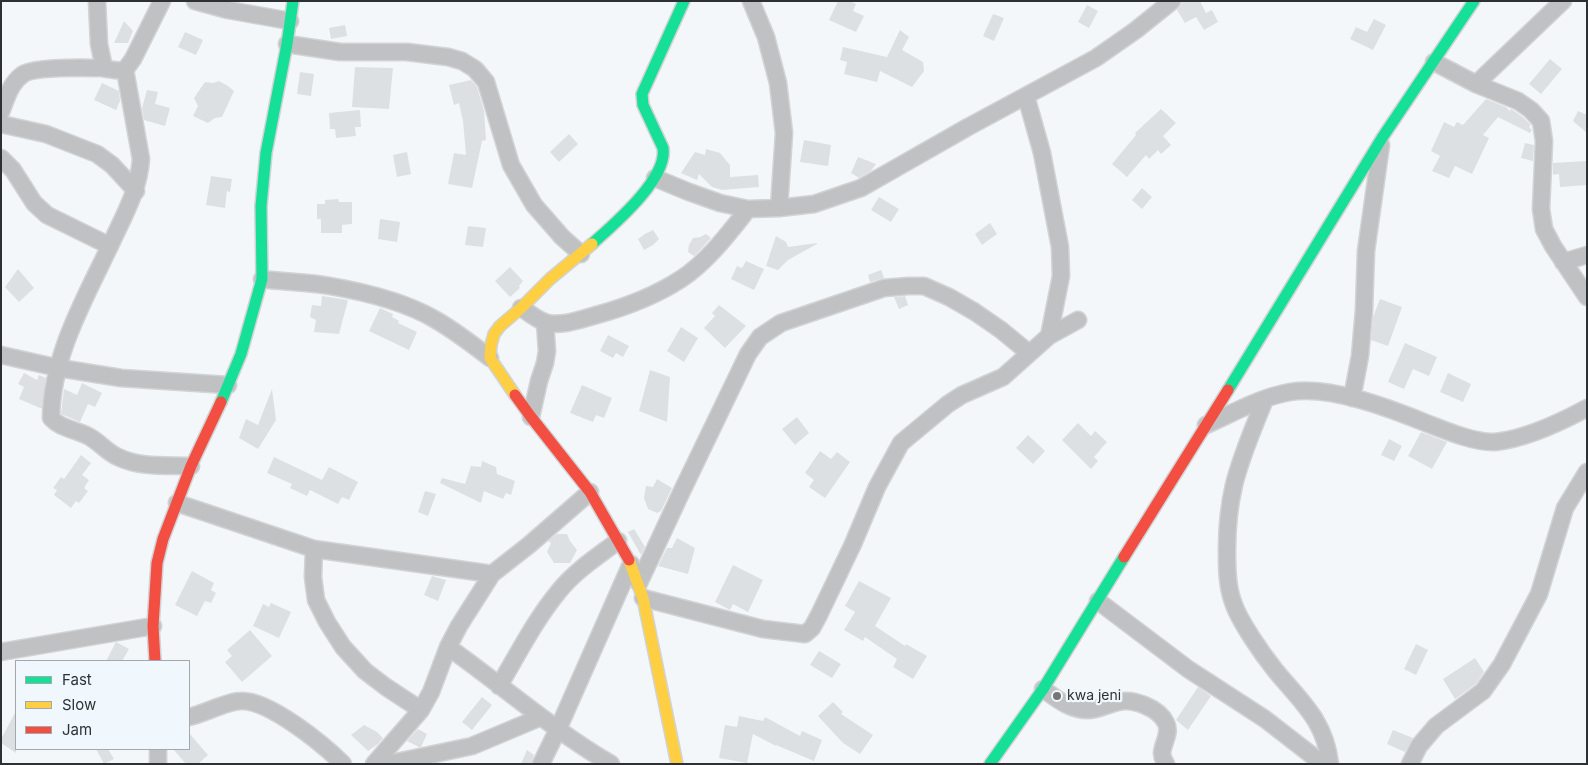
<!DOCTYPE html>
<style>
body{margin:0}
#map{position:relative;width:1588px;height:765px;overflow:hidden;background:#f4f7fa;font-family:Inter,sans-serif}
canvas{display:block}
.frame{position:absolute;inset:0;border:2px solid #2e3133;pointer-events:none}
.legend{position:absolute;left:15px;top:660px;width:175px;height:90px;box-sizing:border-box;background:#f0f8fe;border:1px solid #a2a8ad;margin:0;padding:6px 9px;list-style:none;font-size:15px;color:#2e3133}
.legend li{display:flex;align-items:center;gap:10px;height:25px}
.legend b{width:25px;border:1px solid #a2a8ad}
</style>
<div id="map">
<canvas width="1588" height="765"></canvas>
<div class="frame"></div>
<ul class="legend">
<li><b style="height:6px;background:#16e098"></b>Fast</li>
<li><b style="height:6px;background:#ffcf43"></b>Slow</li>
<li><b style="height:6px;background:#f24e42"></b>Jam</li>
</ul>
</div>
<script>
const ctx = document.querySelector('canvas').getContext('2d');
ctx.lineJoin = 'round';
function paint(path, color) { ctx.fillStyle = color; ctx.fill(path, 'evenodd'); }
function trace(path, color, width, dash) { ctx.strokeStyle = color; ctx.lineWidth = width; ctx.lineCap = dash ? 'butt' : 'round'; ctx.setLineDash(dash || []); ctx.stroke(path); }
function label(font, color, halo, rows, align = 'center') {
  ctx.font = font + ' Inter,sans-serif'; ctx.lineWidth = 4.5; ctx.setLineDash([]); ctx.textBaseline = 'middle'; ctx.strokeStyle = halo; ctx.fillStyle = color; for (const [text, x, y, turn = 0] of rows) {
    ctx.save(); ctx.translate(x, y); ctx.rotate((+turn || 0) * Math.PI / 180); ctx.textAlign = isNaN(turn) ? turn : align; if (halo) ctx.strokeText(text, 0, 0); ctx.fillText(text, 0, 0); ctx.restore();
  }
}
const building = new Path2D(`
 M838,1h12l6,3 -3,7 11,5 -8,16 -27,-12z
 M1182,1h18l6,12 6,-3 6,12 -14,8 -8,-13 -11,6 -8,-13 4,-5z
 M1087,5l11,6 -9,17 -11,-6z
 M993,14l11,4 -10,23 -11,-5z
 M1374,19l12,6 -13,25 -23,-11 6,-12 11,5z
 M124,21l9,10 -5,12h-14z
 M345,25l2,11 -16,3 -2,-11z
 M900,30l9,7 -7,13 21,12 1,9 -12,16 -32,-16 -3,11 -33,-8 3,-12 -7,-2 3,-13 44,10z
 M185,32l18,8 -7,15 -18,-8z
 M1550,59l12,10 -21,25 -12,-10z
 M355,67l38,1 -4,41 -37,-2z
 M300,72l14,2 -3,22 -14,-2z
 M471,80l6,7 7,24 2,29 -4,1 -10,47 -24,-4 6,-31 12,2 -3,-34 -4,-18 -5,2 -5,-20z
 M219,81l9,5 6,5 -12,26 -7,1 -7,5 -15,-7 5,-10 -4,-8 11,-16 8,1z
 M102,83l17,8 1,10 -4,9 -22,-10z
 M147,90l11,2 -3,12 15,4 -5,18 -21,-6 -2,-12z
 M1486,99l20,8 4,4 1,-2 2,1 11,8 7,7 -2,2 3,3 -2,3 -32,-16 -15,18 6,3 -17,36 -17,-8 -6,12 -17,-7 8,-15 -9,-5 13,-29 10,5 3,-5 6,3z
 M1161,109l15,14 -13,13 8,9 -10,9 -3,-4 -9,9 -3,-4 -19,22 -15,-13 24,-29 -1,-2z
 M360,110l1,17h-6l1,9 -20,2 -1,-9h-5l-1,-16z
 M1578,111l9,4v18l-14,-12z
 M569,134l9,10 -19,18 -9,-10z
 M804,140l27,5 -3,21 -28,-4z
 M1525,143l9,2 -1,16 -12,-3z
 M706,149l14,4 10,12v12l28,-2 1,12 -37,3 -10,-3 -13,-13 -2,6 -16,-7 14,-21 10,3z
 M407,152l4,22 -14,3 -4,-22z
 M858,157l18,7 -5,7 -12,7 -8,-5z
 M1587,161v24l-27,2 -1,-13 -6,1v-12z
 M211,176l21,3 -2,13 -3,-1 -2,17 -19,-3z
 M1142,188l10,9 -10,12 -10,-9z
 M879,197l20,12 -8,13 -20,-12z
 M338,199l1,3h13v22l-10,1v8h-21v-14h-4v-15h8v-4z
 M380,219l20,3 -3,20 -19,-3z
 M990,223l7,11 -15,11 -7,-11z
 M468,226l18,2 -3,19 -18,-2z
 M653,230l6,9 -6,6 -9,5 -6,-11 7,-5z
 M706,234l5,4 -10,11 -7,7 -6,-4 1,-7 4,-7 7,-1z
 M776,236l10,6 2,5 29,-4v1l-29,16 -10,10 -12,-4z
 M746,261l18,8 -10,21 -23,-11 6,-13 5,2z
 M510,267l13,14 -4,5 1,2 -10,9 -15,-16z
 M18,269l16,19 -15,14 -14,-15z
 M881,270l3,8 -14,4 -2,-7z
 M322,296l26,4 -9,34 -25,-2 2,-12 -6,-3 2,-12 9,1z
 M905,296l3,9 -9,4 -5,-12z
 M1380,299l22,8 -14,39 -17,-6 2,-23z
 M719,305l27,21 -21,22 -21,-20 11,-12 -3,-3z
 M380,308l13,6 -1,3 7,4 -1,2 19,9 -8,18 -40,-19z
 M681,327l17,11 -14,24 -17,-11z
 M608,335l21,11 -6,11 -7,-4 -3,5 -13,-7z
 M1405,343l32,14 -8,19 -16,-7 -9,20 -16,-7z
 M650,370l20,7 -3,45 -28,-11z
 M24,373l13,7 2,-5 7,3 -4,30h-2l-21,-9 5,-12 -6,-3z
 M1448,373l23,11 -8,18 -23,-10z
 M82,383l20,10 -7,14 -7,-3 -8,18 -19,-8 3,-25 13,6z
 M582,385l30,13 -8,20 -8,-3 -3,7 -23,-9z
 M272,389l4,31 -18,29 -19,-11 7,-19 12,6z
 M797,417l12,16 -14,12 -13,-16z
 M1078,423l13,13 4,-5 12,11 -13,15 4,4 -7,8 -29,-29z
 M1421,432l26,10 -15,27 -24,-13z
 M1028,435l17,16 -12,13 -17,-16z
 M1389,439l13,7 -8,15 -13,-6z
 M820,451l11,8 6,-7 13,10 -25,36 -16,-11 5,-7 -9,-7z
 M81,455l10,8 -9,12 7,5 -5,8 4,3 -9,12 -3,-2 -5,7 -17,-13 3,-5 -4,-2 8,-11 3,2z
 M274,457l48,23 7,-13 29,15 -9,18 -7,-3 -4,7 -28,-14 -3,6 -17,-8 2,-4 -25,-11z
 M482,461l14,6 1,7 18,7 -4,14 -5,-2 -3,6 -19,-8 -3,12 -41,-20 2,-5 23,6 6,-18 10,1z
 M657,479l15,9 -11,23 -4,2 -9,-4 -4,-11 2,-12 7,1z
 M425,491l11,3 -8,22 -10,-4z
 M634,529l11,18 -4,8 -13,-23z
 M557,534h10l3,7 7,9 -7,13h-16l-7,-11 4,-9 -3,-2z
 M677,538l18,10 -7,26 -30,-8 9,-18h5z
 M733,565l30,15 -15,32 -15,-8 -3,6 -15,-8z
 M192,571l22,12 -3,7 5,3 -5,10 -6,-2 -8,15 -22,-11z
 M432,576l14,4 -8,21 -14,-6z
 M859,581l32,17 -16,28 30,20 1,-2 21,12 -14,23 -20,-12 4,-8 -32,-22 -2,4 -19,-11 11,-18 -10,-6z
 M271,603l20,9 -12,26 -26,-12 10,-22 6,3z
 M250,630l22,26 -30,26 -17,-20 7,-6 -5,-6z
 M116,642l13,7 -7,12h-16z
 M1416,644l12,6 -12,25 -12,-6z
 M819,651l22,13 -9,14 -22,-13z
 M1475,658l9,14 -8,12 -21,15 -12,-20z
 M1198,687l13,9 -23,34 -12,-10z
 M482,697l10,8 -20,25 -10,-8z
 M833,702l10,10 -2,2 32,21 -13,19 -17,-11 -25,-27z
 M16,711v42l-15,-10v-4z
 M739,716l24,5 2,-4 35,19 2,-5 20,9 -8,21 -38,-16v1l-23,-12 -6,29 -28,-5 6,-33 12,2z
 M364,725l13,7 6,6 -5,6 -10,7 -17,-16z
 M418,729l9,5 -6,13h-2l-12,-6z
 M1393,730l20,8 -8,14 -18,-8z
 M189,733l19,22 -10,9h-12l-13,-15h16z
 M96,749h12l6,10 -10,5z
 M527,750l7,5 -3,9h-10z`);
const street = new Path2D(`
 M97,1l2,43 5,24
 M195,1l33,9 62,11
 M751,1l15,36 12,46 6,50 -5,75
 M287,44l53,8h67l41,5 14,4 13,8 11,13 25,83 23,40 28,32 19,17
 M1434,62l42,22 42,17 13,9 10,11 3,20 -3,68 3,20 9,17 34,51
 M125,70l16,89c-2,28 -14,51 -26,76 -27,59 -63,116 -64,183 9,10 22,11 35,17 12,5 20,17 32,22 22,11 49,8 73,9
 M1476,84l87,-83
 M1026,96l16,57 18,94 1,29 -12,60
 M1,112c5,-13 9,-28 21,-37 11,-9 64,-7 80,-7 8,1 15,4 23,2l8,-11 29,-58
 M1,124l45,10 51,20 15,11 24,26
 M1,158l12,12 21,33 13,12 63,31
 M655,178l34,14 31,11 28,6 31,-1 35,-4 47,-16 107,-61 128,-69 40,-28 36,-29
 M1563,262l24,-7
 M262,279c22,3 46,3 68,7 35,6 76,16 106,34 19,11 36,24 54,38
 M521,308c8,4 18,14 27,15 15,3 30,-3 45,-7 30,-8 62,-20 88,-37 26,-17 48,-46 67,-70
 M1,355l58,13 62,10 107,7
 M1352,398l8,-42 4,-46 2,-59 15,-106
 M1265,399c-11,28 -24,57 -31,86 -5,21 -7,43 -7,65 0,17 0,36 6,52 6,19 30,53 42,68 26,32 50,50 55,94
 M531,417l8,-36 6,-18 2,-12 -2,-28
 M1206,425c27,-12 55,-28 84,-33 39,-7 99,16 136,31 18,7 49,20 69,19 29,-3 66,-20 92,-34
 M177,503l137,46 178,25
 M314,549l-1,28 3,23 11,22 16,25 22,24 21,16 35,23
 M639,583l42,-90 67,-139 12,-17 21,-14 103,-35 24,-2h16l25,11 26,15 26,18 28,23
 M643,598l120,31 42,5 7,-6 7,-13 34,-71 24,-57 24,-44 47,-39 14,-9 41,-18 46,-41 29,-16
 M1098,601l90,68 77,50 58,45
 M448,647c55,39 105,83 163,117
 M1,652l152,-26
 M499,686c19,-32 36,-66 60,-95 16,-20 39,-35 59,-50
 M1043,689c14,10 27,21 45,21 10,0 21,-6 30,-8 15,-4 41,6 48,21 5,10 -3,19 -4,30 0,3 2,8 4,11
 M189,717c15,-3 38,-16 52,-16 28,-1 82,43 102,63
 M158,764v-15
 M374,764l47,-54 10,-18 17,-45 11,-21 33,-52 37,-29 61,-53
 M387,764l85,-18 69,-29
 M541,764l18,-37 72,-163
 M1410,764l9,-18 17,-20 47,-35 19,-27 37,-70 26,-86 22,-36`);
const fast = new Path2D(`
 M592,244c21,-19 76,-65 71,-96l-20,-43 -1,-11 42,-93
 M1228,390l154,-252 92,-137
 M221,402l20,-48 21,-75 -1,-73 5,-53 21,-109 6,-43
 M990,764l53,-75 81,-132`);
const slow = new Path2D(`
 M515,395l-25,-37 1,-13 3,-11 6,-8 21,-18 29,-29 42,-35
 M629,560l14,38 34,166`);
const jam = new Path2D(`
 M515,395l16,22 59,75 39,68
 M1124,557l104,-167
 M155,661l-2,-35 4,-63 6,-24 28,-73 30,-64`);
const markers = [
 [1057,696,5,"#737679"]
];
const poiNames = [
 ["kwa jeni",1067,696]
];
paint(building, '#dde0e3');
trace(street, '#d1d3d5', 19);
trace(fast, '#d1d3d5', 14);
trace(slow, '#d1d3d5', 14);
trace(jam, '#d1d3d5', 14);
trace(street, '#c0c1c3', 16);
trace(fast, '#16e098', 11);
trace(slow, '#ffcf43', 11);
trace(jam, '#f24e42', 11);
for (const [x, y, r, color] of markers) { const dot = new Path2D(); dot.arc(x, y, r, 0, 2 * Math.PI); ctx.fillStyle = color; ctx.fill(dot); trace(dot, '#f0f8fe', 2); }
label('14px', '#2e3133', '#f0f8fe', poiNames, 'left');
</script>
